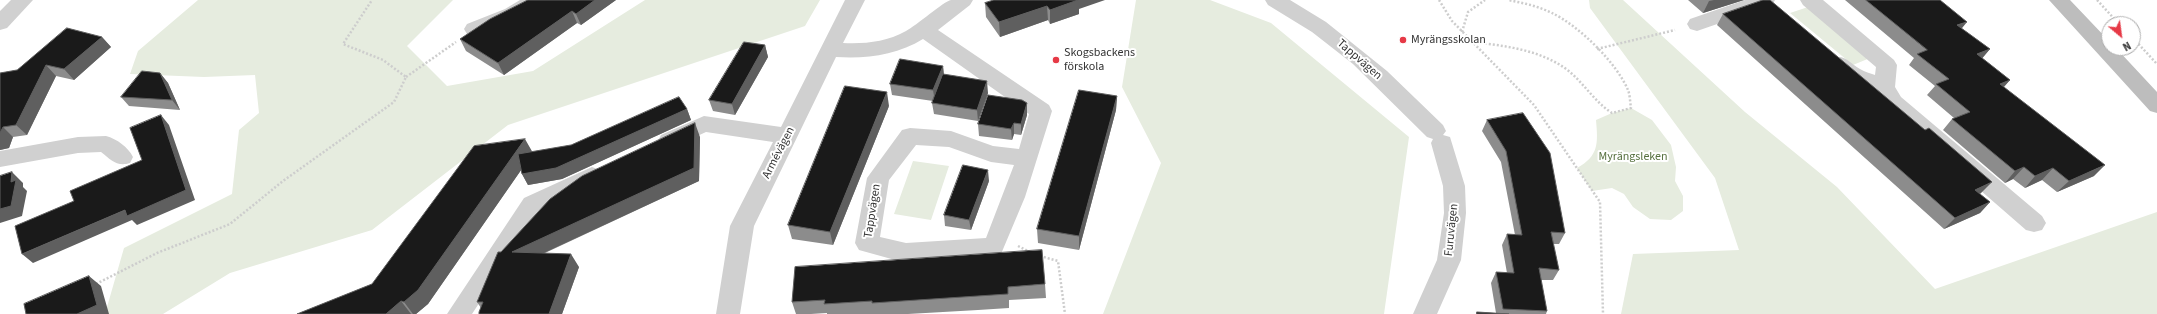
<!DOCTYPE html>
<meta charset="utf-8">
<style>
body{margin:0}
#map{position:relative;width:2157px;height:314px;overflow:hidden;background:#fff;font-family:"Source Sans 3",sans-serif}
canvas{display:block}
.north{position:absolute;left:2101px;top:16px;width:40px;height:40px;box-sizing:border-box;background:#fff;border:1px solid #adadad;border-radius:50%;rotate:151deg;font-size:11px;font-weight:700;line-height:16px;text-align:center;color:#333}
.north::after{content:'';display:block;margin:auto;width:14px;height:18px;background:#e63946;clip-path:polygon(50% 0,100% 100%,50% 72%,0 100%)}
</style>
<div id="map">
<canvas width="2157" height="314"></canvas>
<div class="north">N</div>
</div>
<script>
const ctx = document.querySelector('canvas').getContext('2d');
ctx.lineJoin = 'round';
function paint(path, color) { ctx.fillStyle = color; ctx.fill(path, 'evenodd'); }
function trace(path, color, width, dash) { ctx.strokeStyle = color; ctx.lineWidth = width; ctx.lineCap = dash ? 'butt' : 'round'; ctx.setLineDash(dash || []); ctx.stroke(path); }
function label(font, color, halo, rows, align = 'center') {
  ctx.font = font + ' "Source Sans 3",sans-serif'; ctx.lineWidth = 4; ctx.setLineDash([]); ctx.textBaseline = 'middle'; ctx.strokeStyle = halo; ctx.fillStyle = color; for (const [text, x, y, turn = 0] of rows) {
    ctx.save(); ctx.translate(x, y); ctx.rotate((+turn || 0) * Math.PI / 180); ctx.textAlign = isNaN(turn) ? turn : align; if (halo) ctx.strokeText(text, 0, 0); ctx.fillText(text, 0, 0); ctx.restore();
  }
}
const green = new Path2D(`
 M198,0h255l-46,46 40,40 86,-15 112,-71h175l-15,26 -297,99 -136,105 -142,43 -67,41h-58l19,-66 108,-54 7,-64 20,-17 -4,-38 -51,2 -74,-3 8,-23z
 M1136,0h74l61,23 138,114 -25,177h-281l58,-151 -39,-76z
 M1589,0h34l122,112 92,75 98,102 222,-77v102h-536l12,-60 106,-4 -24,-72 -125,-170z
 M1808,7l62,51 -17,7 -63,-52z
 M1631,108l21,12 19,25 5,22 -1,14 8,15v15l-12,9 -21,-1 -17,-12 -9,-13 -12,-6 -20,3 -15,-23c22,-12 21,-25 19,-48l16,-7z
 M913,161l36,5 -18,54 -37,-6z`);
const path = new Path2D(`
 M1439,0l13,21 82,84 66,97 3,112
 M2097,0l22,24
 M1462,32l6,-20 17,-12
 M2133,38l24,26
 M1473,42c33,4 70,8 97,30 15,13 25,30 42,41l19,-5c-1,-6 -1,-13 -3,-18 -12,-28 -49,-64 -76,-77 -14,-7 -29,-10 -44,-13
 M1597,49l78,-19
 M406,77l50,-35
 M1018,246l12,6
 M1040,256l18,5 7,53
 M96,284l61,-31 73,-29 53,-43 111,-79 12,-25 -23,-17 -40,-16 29,-44`);
const minor = new Path2D(`
 M11,0h22l-26,28 -7,2v-19z
 M520,0h24c-9,14 -61,39 -77,34l-3,-5 3,-5 38,-15z
 M845,0h20l-22,43c22,1 43,-1 63,-12 10,-5 38,-30 45,-31 7,0 15,0 22,0l-3,5 -32,25 111,75 3,6 -27,86 -24,57 -8,3 -87,6 -47,-13 -4,-7 12,-65 35,-48 8,-2 41,3 42,15 26,3 10,-35 -106,-75c-26,16 -56,20 -87,18l-82,169 -14,88h-24l14,-88 43,-84 -67,-10 -37,17 -8,-2 -3,-6 3,-6 43,-19 77,11zM916,145l33,2 42,15 23,3 -28,73 -80,5 -26,-6 9,-57z
 M1265,0h25l36,22 61,49 56,54 3,6 -3,4 7,2 15,49 1,27 -5,47 -24,54h-24l24,-54 7,-47 -1,-27 -12,-43 2,-4 -6,-2 -74,-73 -41,-32 -44,-27z
 M1745,0h30l-3,5 -75,26 -7,-2 -3,-5 3,-5z
 M1800,0h23l71,60 3,5 -2,22 6,10 141,119 4,7 -4,7 -8,2 -8,-2 -139,-121 -10,-17 -32,-13 -16,-16 3,-5c14,-4 17,5 28,11 5,3 10,4 15,6l1,-8 -73,-62z
 M106,136c11,3 22,11 27,21l-3,6c-13,4 -19,-3 -29,-11l-23,1 -78,14v-16l78,-14z
 M592,167l8,3 3,6 -3,6 -60,28 -68,104h-25l77,-116z`);
const secondary = new Path2D(`
 M2049,0h21l39,41v7h7l41,44v21l-7,-2z`);
const wall = new Path2D(`
 M528,0h88l-35,25 -4,-2 -73,52 -38,-24 -6,-12z
 M994,0l85,9v5l-29,10 -2,-4 -48,17 -14,-20 -1,-14z
 M1688,0h56l-41,13z
 M1845,0h95l21,28 29,21 -8,9 28,22 -6,7 90,89 -37,16 -15,-12 -17,8 -12,-9 -8,4 -62,-53 9,-11 2,-1 -27,-23 8,-9 -26,-21 5,-7z
 M1723,14l202,116 56,63 -1,1 10,8 -10,11 -36,16 -227,-204z
 M102,37l9,10 -37,33 -18,-4 -29,59 -14,2 -4,11 -9,2v-77l17,-3z
 M765,45l3,12 -33,58 -22,-4 -4,-11z
 M943,66l1,9 44,18 -10,28 -44,-7 -2,-11 1,-2 -41,-6 -2,-11z
 M160,73l8,10 12,27 -51,-4 -8,-9z
 M1117,96l-1,14 -37,140 -41,-7 -1,-14z
 M1027,103v12l-6,20 -7,-1 -2,6 -33,-4 -1,-12z
 M889,106l-56,139 -41,-6 -4,-14z
 M687,109l4,11 -129,59 -34,6 -6,-11 -1,-4 -93,134 -12,10h-119l75,-30 160,-132 39,-7z
 M1487,120l78,113 -6,11h-6l6,26 -6,10h-12l6,31 -1,3h-70l1,-2 19,1 -5,-30 5,-11 11,1 -5,-28 5,-11 8,1 -14,-73 -19,-31z
 M700,137l-1,44 -154,72 34,14 -17,47h-83l2,-6 -4,-6 24,-50z
 M989,181l-18,49 -26,-4 -1,-11z
 M1045,284l1,14 -37,2v8l-31,2 -70,4h-81v-1l-16,1h-15l-4,-12z`);
const shadedWall = new Path2D(`
 M595,0h21l-35,25 -5,-11z
 M1076,0h29l-26,9v5l-29,10v-14z
 M1714,0h30l-41,13 6,-12z
 M1047,6l1,14 -48,17 -1,-15z
 M572,11l5,12 -73,52 -6,-12z
 M1967,22l-9,11 -1,-8z
 M102,37l9,10 -37,33 -10,-11z
 M765,45l3,12 -33,58 -3,-11z
 M1990,49l-10,12 -3,-7z
 M46,65l10,11 -29,59 -11,-10z
 M943,66l1,11 -9,25 -2,-12z
 M160,73l8,10 12,27 -8,-10z
 M2010,80l-10,11v-7z
 M987,81l1,12 -10,28 -1,-11z
 M887,92l2,14 -56,139 -3,-13z
 M1117,96l-1,14 -37,140v-14z
 M1027,103v12l-6,20v-11z
 M687,109l4,11 -129,59 -34,6 -6,-11z
 M161,115l8,10 26,75 -58,25 -5,-5 -99,43 -11,-9 103,-44z
 M695,123l5,14 -1,44 -179,83 -8,-12z
 M1014,123v11l-2,6 -1,-11z
 M3,127l10,10 -4,11 -9,2v-17z
 M525,139l8,14 -105,151 -12,10h-3l-9,-12z
 M2105,165l-11,11 -37,16 12,-11z
 M2024,167l-11,12 -8,4 10,-12z
 M2053,168l-11,12 -17,8 10,-12z
 M988,170l1,11 -18,49 -2,-10z
 M12,172l11,11v4l4,4 -5,25 -22,7v-14l11,-27z
 M1992,182l-11,11 -16,8 10,-11z
 M1990,202l-10,11 -36,16 11,-11z
 M571,254l8,13 -17,47h-13z
 M89,276l12,10 8,28h-32z
 M401,301l10,13h-25z`);
const building = new Path2D(`
 M528,0h67l-19,14 -4,-3 -74,52 -38,-24 30,-20z
 M994,0h84l-28,10 -3,-4 -48,16 -14,-19z
 M1763,0h7l155,130 4,-2 63,54 -17,8 15,12 -35,16 -232,-204z
 M1866,0h74l27,22 -10,3 33,24 -13,5 33,26 -10,4 105,81 -36,16 -16,-13 -18,8 -11,-9 -9,4 -63,-52 18,-7 -34,-28 13,-5 -32,-25 10,-4z
 M67,28l35,9 -38,32 -18,-4 -30,60 -13,2 -3,6v-60l17,-3z
 M744,42l21,3 -33,59 -23,-4z
 M900,59l43,7 -10,24 -43,-6z
 M142,71l18,2 12,27 -51,-3z
 M943,74l44,7 -10,29 -45,-7z
 M845,86l42,6 -57,140 -42,-7z
 M1079,90l38,6 -38,140 -42,-7z
 M988,95l34,5 5,3 -6,21 -7,-1 -3,6 -33,-5z
 M679,97l8,12 -131,59 -34,6 -4,-20 53,-9z
 M1523,113l27,40 15,80 -14,-1 8,38 -20,-2 8,43 -44,-2 -7,-37 18,1 -7,-39 15,1 -16,-84 -19,-31z
 M161,115l25,75 -59,26 -2,-6 -103,44 -7,-28 59,-25 -4,-10 72,-31 -12,-32z
 M695,123l-1,45 -182,84 59,2 -22,60h-70v-2l4,-10h-6l21,-50h3l49,-53 32,-23z
 M525,139l-107,151 -14,12 -3,-1 -15,13h-89l75,-30 102,-138z
 M963,165l25,5 -19,50 -25,-5z
 M12,172l-1,10 5,-2 -5,26 -11,3v-33z
 M1042,250l3,34 -37,3v7l-136,9v-2l-48,3 1,-4 -33,2 3,-35z
 M89,276l8,29 -20,9h-51l-2,-10z
 M1477,312l32,2h-32z`);
const markers = [
 [1403,40,4,"#e63946"],
 [1056,60,4,"#e63946"]
];
const poiNames = [
 ["Myrängsskolan",1411,40],
 ["Skogsbackens",1064,53],
 ["förskola",1064,67]
];
const streetNames = [
 ["Tappvägen",1359,60,41],
 ["Armévägen",779,153,-63],
 ["Tappvägen",873,211,-81],
 ["Furuvägen",1452,230,-84]
];
const parkNames = [
 ["Myrängsleken",1633,157]
];
paint(green, '#e6ecdf');
trace(path, '#cdcdcd', 2.5, [2, 2]);
paint(minor, '#d0d0d0');
paint(secondary, '#bdbdbd');
paint(wall, '#8c8c8c');
paint(shadedWall, '#5f5f5f');
paint(building, '#1a1a1a');
trace(building, '#5f5f5f', 1);
for (const [x, y, r, color] of markers) { const dot = new Path2D(); dot.arc(x, y, r, 0, 2 * Math.PI); ctx.fillStyle = color; ctx.fill(dot); trace(dot, '#fff', 1.5); }
label('12px', '#333', '#fff', poiNames, 'left');
label('12px', '#333', '#fff', streetNames);
label('12px', '#56703f', '#fff', parkNames);
</script>
